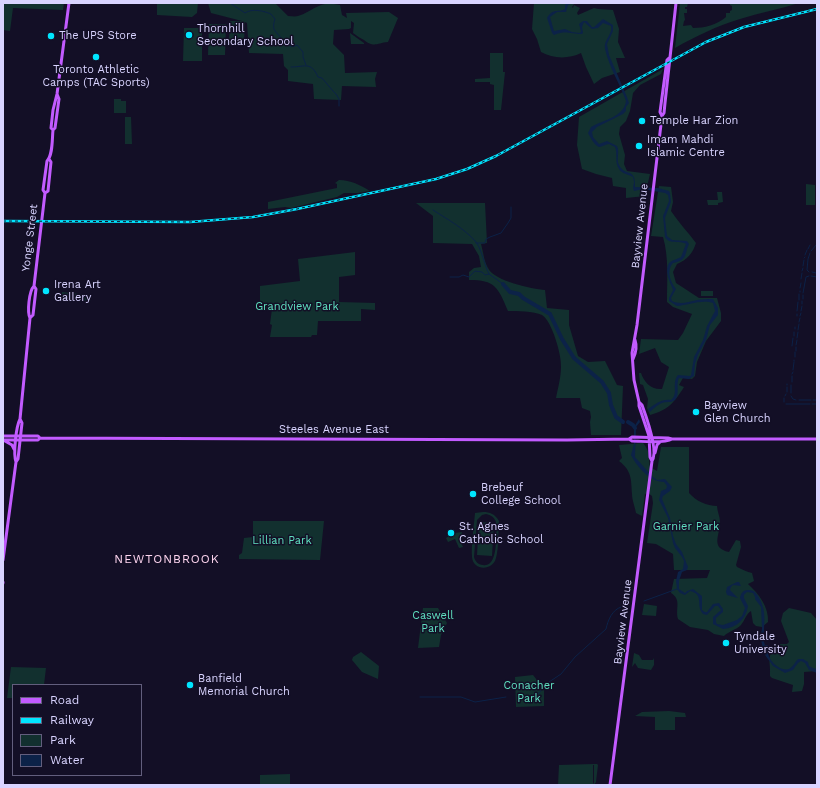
<!DOCTYPE html>
<style>
body{margin:0}
#map{position:relative;width:820px;height:788px;overflow:hidden;background:#130f26;font-family:"Work Sans",sans-serif}
canvas{display:block}
.frame{position:absolute;inset:0;border:4px solid #d9d4ff;pointer-events:none}
.legend{position:absolute;left:12px;top:684px;width:130px;height:92px;box-sizing:border-box;background:#130f26;border:1px solid #625e7d;margin:0;padding:5px 7px;list-style:none;font-size:12px;color:#d9d4ff}
.legend li{display:flex;align-items:center;gap:8px;height:20px}
.legend b{width:20px;border:1px solid #625e7d}
</style>
<div id="map">
<canvas width="820" height="788"></canvas>
<div class="frame"></div>
<ul class="legend">
<li><b style="height:5px;background:#c25bff"></b>Road</li>
<li><b style="height:5px;background:#00e5ff"></b>Railway</li>
<li><b style="height:11px;background:#12302f"></b>Park</li>
<li><b style="height:11px;background:#0c2248"></b>Water</li>
</ul>
</div>
<script>
const ctx = document.querySelector('canvas').getContext('2d');
ctx.lineJoin = 'round';
function paint(path, color) { ctx.fillStyle = color; ctx.fill(path, 'evenodd'); }
function trace(path, color, width, dash) { ctx.strokeStyle = color; ctx.lineWidth = width; ctx.lineCap = dash ? 'butt' : 'round'; ctx.setLineDash(dash || []); ctx.stroke(path); }
function label(font, color, halo, rows, align = 'center') {
  ctx.font = font + ' "Work Sans",sans-serif'; ctx.lineWidth = 3; ctx.setLineDash([]); ctx.textBaseline = 'middle'; ctx.strokeStyle = halo; ctx.fillStyle = color; for (const [text, x, y, turn = 0] of rows) {
    ctx.save(); ctx.translate(x, y); ctx.rotate((+turn || 0) * Math.PI / 180); ctx.textAlign = isNaN(turn) ? turn : align; if (halo) ctx.strokeText(text, 0, 0); ctx.fillText(text, 0, 0); ctx.restore();
  }
}
const green = new Path2D(`
 M3,3h61l-1,7 -50,-2 -3,23 -7,-1z
 M157,3h41l-1,10 -5,4 -35,-2z
 M208,3h67l13,13c3,0 7,1 10,0 18,-6 20,-16 42,-11l2,10 5,3 -1,-5 43,-1 9,6 -10,24c-11,1 -14,6 -24,-2 -4,-2 -7,-4 -11,-7l1,-10 -3,-2v7l-2,1 -15,1 -1,14 11,11 1,18 32,-1 -2,7 1,8 -34,-1 -1,14 -27,-1 -1,-15 -25,-3v-11l-4,-4 -1,-12 -34,-1 -2,-30 -2,-1 -1,20h-15l1,-21h12l-31,-8z
 M534,3h43l-3,1 -2,3 1,1 1,-3 6,3 -3,5 1,2 16,-7 4,1 15,1 6,19 -1,13 7,16h-9l4,14 -18,6 -8,6 -8,-17 -5,-14c-12,6 -28,6 -40,-1l-4,-13 -5,-10z
 M680,3h8l-1,4h-2v2h2v4h-3l1,7 -1,1 -1,5 8,-1 2,3c11,0 24,-3 33,-11v-4h6h-2v-2l2,-1v-4l-2,-1v-2h69c-19,6 -40,10 -59,16 -23,7 -44,17 -65,29z
 M209,24h17l-1,31h-17z
 M184,28h18v33h-19z
 M350,33l14,10v1h-13z
 M490,53h13v19h2l-4,38h-7v-25l-4,-1v-2h-15v-3l15,-1z
 M663,69l-2,5 -21,11 -7,8 -3,18 -4,10 -6,6 -1,7 6,21 -1,9 3,7 23,3 -5,22 -19,2v-10l-13,-2 -1,-8 -16,-4 -14,-5 -5,-24 2,-28z
 M114,99h7v2h5v12h-12z
 M125,117h6l1,27h-7z
 M339,180c12,0 21,5 31,11l-12,2h-14l-7,4 -46,11 -6,-1 -17,2v-7l69,-14v-4l-2,-1z
 M806,184l9,1v20h-9z
 M659,186l12,1 2,15 -2,9c8,12 17,21 25,32 -3,10 -9,17 -19,21l-4,8 3,11 23,15h18l4,15v8l-15,20 -9,21 -2,14 -3,3 -9,-1 -4,7 5,2c-10,16 -16,23 -34,28l-3,-7 1,-9 -5,-14 -3,-1 -1,-11h2c3,9 10,17 21,16l7,-22 -8,-5 -6,-14 -16,6 2,-15 37,1 5,-7 9,-19 -19,-7 -6,-5c0,-21 2,-45 -4,-65l-12,-1z
 M717,192h5l1,10 -5,1v2h-10l-1,-5h11z
 M416,203h69l2,40 -6,1c2,7 3,17 7,24 6,13 44,21 57,22l2,18 22,2v15l9,31 10,6 17,-1 12,24 6,1 -2,49h-30l-1,-13 1,-5 -1,-6 -8,-3 -2,-10h-24c2,-10 5,-21 5,-31 1,-11 -9,-46 -19,-52 -8,-4 -26,-4 -34,-4 -10,-24 -13,-31 -39,-31v-8l5,-4 7,-1 -2,-11 -7,-12 -39,-1v-27z
 M355,252v23l-16,2v25l36,1v7l-14,-1v12h-43l-1,14h-5l-1,2h-41l2,-12 -2,-1 2,-15h-12v-23l40,-5 -2,-22z
 M701,291h12v5h-12z
 M62,292l26,3 3,2 -1,5 -29,-1z
 M643,443c8,10 5,13 7,24l7,4 4,-24h28v46c7,8 18,13 28,13 0,5 3,10 3,16 0,13 -10,26 9,30l7,-12 4,1 1,6 -5,18 1,2c5,2 10,5 15,6l2,8 -6,3c11,10 21,23 20,38l-6,5 -6,-1 -3,-3 -2,-12c-5,3 -6,9 -10,14 -5,5 -12,6 -17,11l-10,-2 -6,-4 -18,-3 -12,-8c-3,-11 4,-19 -7,-26l3,-14 33,-1 3,-8h-36l-1,-16 -17,-10 -9,-1 6,-40 -1,-7 -4,-3 -3,1 -3,22 -6,-3c-1,-6 -4,-13 -4,-19 -1,-15 0,-23 -13,-33l3,-3 -3,-13z
 M483,512c7,0 12,2 16,9 -1,11 0,26 -3,37 -3,13 -23,13 -24,-1 -1,-11 2,-32 3,-44zM486,514c5,1 8,3 10,8 0,10 3,46 -13,43 -5,0 -8,-4 -9,-8l3,-37 5,-5z
 M253,521h71l-4,39 -81,-1v-4l3,-2 2,-15 9,-1z
 M479,522l15,1 -2,33 -15,-1z
 M462,532l-1,11 2,4 -4,1 -4,-9 -7,3 -2,-4 9,-5z
 M644,604l13,2 -1,10 -14,-1z
 M423,608h15l9,15 -6,12 -2,12 -21,1z
 M789,608l22,5 6,7v51l-13,1v12l-2,7 -10,1 1,-7 -21,-7 -2,-2c1,-16 -4,-16 5,-31l6,-1h6l2,-2 -8,-21 2,-8z
 M361,652l18,14 -1,13 -16,-7 -10,-12 1,-3z
 M634,653l5,2 3,5h11l1,-2v7l-3,5 -13,-2 -3,-5 -3,4z
 M11,667l35,1 -2,17h-31v17h-1l1,-4h-6z
 M533,675l11,14v17l-28,1 -1,-30z
 M669,711l16,2 1,4h-11v13h-20v-13l-20,-1 7,-4z
 M559,764h38l1,1h-3h3l-2,17 -2,3h-36l1,-20h34v19l1,-1v-18z
 M290,774v11h-30v-10z`);
const water = new Path2D(`
 M573,3l-5,2 -2,7h-9l-7,5 4,14 11,-2 7,3 8,1 1,-2 -2,-7 4,-3h4l5,6h2l9,-8 10,6v6l-6,13 2,11 18,42 2,6 -3,4v4l-3,3 -26,13 -5,5 1,5 6,7 8,-3 10,5c3,6 -1,13 2,19 6,12 17,2 16,22l23,1 11,3 1,2 1,9 -6,16 2,18 5,4 15,1 2,3c-5,11 -1,16 -16,19 -7,8 -3,18 3,26l-5,9 1,3c8,4 16,1 25,-1 5,-1 11,-1 16,-1l5,9v7l-8,10 -4,15 -8,15 -3,9 -1,12 -5,3 -10,-1c-3,6 0,12 -2,19 -4,8 -11,3 -17,7 -4,2 -7,5 -10,8l-2,-3c8,-5 13,-10 23,-9 8,-6 0,-17 7,-25l12,1 1,-1 3,-18 9,-17 4,-14 8,-15 -2,-8c-10,-4 -26,2 -36,3l-8,-5v-3l4,-8c-3,-8 -9,-19 -4,-27 3,-3 9,-4 12,-6l5,-13c-6,-4 -17,1 -21,-7l-2,-21 6,-15 -1,-6 -3,-2 -22,-4 -9,2 -1,-3 1,-6 -1,-5c-5,-3 -11,-3 -14,-8 -5,-7 -1,-15 -4,-22l-6,-3c-3,0 -7,3 -10,3 -4,-1 -9,-10 -11,-14l3,-6c12,-7 33,-10 35,-26 -6,-17 -17,-34 -21,-52 -2,-9 8,-15 6,-23l-8,-3 -5,5 -6,1 -8,-7 -2,5 1,6 -1,1c-12,0 -16,-4 -28,1l-2,-2 -5,-15c6,-10 9,-5 18,-9v-4l2,-2z
 M639,419l1,3 -4,5v3l-1,27 18,20 4,3 8,-1 7,8 -2,4 -7,5 -1,3 8,19 3,18 3,8 6,8 6,15 -1,3 -5,2 -3,9v8l6,4 2,-2 6,-2 9,7v14l3,2h2l6,-8 6,-1 4,6v3l-7,6v4l1,2 6,1 14,-5 5,-4 3,-8 -5,-10c1,-5 3,-8 8,-8 6,0 7,2 10,6 7,11 7,21 6,33 0,7 -1,10 1,16h3c0,2 -1,4 0,7 0,8 12,20 21,17 4,-2 6,-7 9,-10h5l5,3 1,4 4,2 4,1v4l-8,-3 -4,-7 -4,-2 -3,2 -5,7 -8,3 -12,-7 -8,-11 -5,-18 2,-8 -1,-22 -6,-8v-2l-2,-4 -6,-1 -3,3v3l4,8c-2,13 -11,22 -25,23l-10,-5v-7l8,-7 -3,-4h-3l-8,9 -4,-1c-8,-9 2,-19 -13,-23l-5,4 -5,-2 -3,-4 -1,-8 2,-9 5,-3 1,-8 -2,-4 -7,-9 -2,-5 -5,-25 -9,-18 2,-9 5,-2 1,-3 -3,-4c-14,0 -27,-15 -33,-27l3,-11v-17z
 M737,582h2l2,4 -8,-1 -2,2 -1,3 8,8 -11,-3 -1,-3 1,-5z`);
const stream = new Path2D(`
 M230,3l15,10c7,-5 19,-2 26,1l4,5c-1,3 -2,7 -1,10 1,3 13,15 16,17 3,1 5,0 7,-1l6,7v5l3,8
 M291,67c14,0 20,-6 27,10l4,1 11,13 3,3 3,5v7
 M433,210c14,9 32,19 43,32 6,8 8,22 13,32
 M476,243h9l1,-4 4,-2 11,-4 7,-10 3,-5v-11
 M808,249l2,-4
 M811,251l6,-7
 M805,255l2,-5
 M804,258l1,-1
 M803,266l1,-6
 M802,271l1,-3
 M809,272l-2,-2 1,-11 2,-6
 M812,272l4,1
 M811,276l6,1
 M450,277h9l4,-2 6,2 6,-6 7,1 3,3 4,-1 14,10
 M801,279l1,-6
 M800,288l1,-5
 M800,292v-1
 M803,293l3,-16 3,-1
 M803,299v-4
 M799,300v-6
 M802,304v-3
 M797,311l1,-9
 M801,311l1,-5
 M797,316v-2
 M800,316l1,-3
 M799,322l1,-4
 M795,329v-2
 M798,330l1,-6
 M794,336v-4
 M797,338l1,-6
 M796,345l1,-5
 M792,346l1,-8
 M796,351v-4
 M795,357v-5
 M794,361v-1
 M793,370l1,-8
 M792,374l1,-2
 M792,382v-6
 M787,385v-1
 M787,392v-5
 M791,393v-8
 M785,396l1,-2
 M791,396l2,3 3,1
 M784,398v4
 M799,400h12
 M813,400h4
 M786,404h24
 M812,404h5
 M644,601l33,-12
 M420,697h41l14,5 31,-5
 M530,699l8,-5 11,-12 12,-8 14,-17 31,-28c2,-9 6,-19 15,-22`);
const river = new Path2D(`
 M503,284l7,8 9,2 4,4 27,16 12,25 12,19 28,24 7,11 2,12 5,12 7,5
 M628,422l5,3 2,3`);
const major = new Path2D(`
 M662,116l2,-3 1,-10 11,-100
 M53,130l2,-2 4,-29 -2,-5
 M45,193l-2,-3 4,-29c6,-6 5,-22 6,-31l-2,-2 2,-18 4,-16 12,-91
 M30,318c-3,-6 -1,-27 4,-32l11,-93 3,-2 3,-29 -2,-3
 M633,359c3,-6 4,-13 2,-19
 M3,436h35l2,2 527,2 62,-1 3,-2 36,1 4,1
 M629,439l3,2c10,0 32,3 40,-2h145
 M3,440h35l2,-2
 M5,441l7,4 2,4
 M655,453l2,-8 3,-3
 M652,461l-2,-4 -1,-21 -10,-30v-4l-5,-22 -2,-27 5,-28 25,-209 -2,-4 7,-52 2,-2
 M16,462l2,-3 4,-36 -2,-4 10,-101 3,-3 3,-26 -2,-3
 M3,560l13,-98c-3,-8 0,-35 4,-43
 M3,582v1
 M610,785l42,-324c7,-10 -6,-45 -10,-56l-3,-3`);
const rail = new Path2D(`
 M3,221l187,1 63,-5 44,-8 139,-30 31,-10 29,-13 210,-114 38,-15 73,-18`);
const markers = [
 [189,35,4,"#00e5ff"],
 [51,36,4,"#00e5ff"],
 [96,57,4,"#00e5ff"],
 [642,121,4,"#00e5ff"],
 [639,146,4,"#00e5ff"],
 [46,291,4,"#00e5ff"],
 [696,412,4,"#00e5ff"],
 [473,494,4,"#00e5ff"],
 [451,533,4,"#00e5ff"],
 [726,643,4,"#00e5ff"],
 [190,685,4,"#00e5ff"]
];
const poiNames = [
 ["Thornhill",197,29],
 ["Secondary School",197,42],
 ["The UPS Store",59,36],
 ["Toronto Athletic",96,70,"center"],
 ["Camps (TAC Sports)",96,83,"center"],
 ["Temple Har Zion",650,121],
 ["Imam Mahdi",647,140],
 ["Islamic Centre",647,153],
 ["Irena Art",54,285],
 ["Gallery",54,298],
 ["Bayview",704,406],
 ["Glen Church",704,419],
 ["Brebeuf",481,488],
 ["College School",481,501],
 ["St. Agnes",459,527],
 ["Catholic School",459,540],
 ["Tyndale",734,637],
 ["University",734,650],
 ["Banfield",198,679],
 ["Memorial Church",198,692]
];
const streetNames = [
 ["Bayview Avenue",640,226,-84],
 ["Yonge Street",30,238,-83],
 ["Steeles Avenue East",334,430],
 ["Bayview Avenue",623,622,-83]
];
const parkNames = [
 ["Grandview Park",297,307],
 ["Garnier Park",686,527],
 ["Lillian Park",282,541],
 ["Caswell",433,616],
 ["Park",433,629],
 ["Conacher",529,686],
 ["Park",529,699]
];
const neighbourhoodNames = [
 ["NEWTONBROOK",167,559]
];
paint(green, '#12302f');
paint(water, '#0c2248');
trace(stream, '#0c2248', 1);
trace(river, '#0c2248', 4);
trace(major, '#c25bff', 3);
trace(rail, '#00e5ff', 2.5);
trace(rail, '#130f26', 1, [3]);
for (const [x, y, r, color] of markers) { const dot = new Path2D(); dot.arc(x, y, r, 0, 2 * Math.PI); ctx.fillStyle = color; ctx.fill(dot); trace(dot, '#130f26', 1.5); }
label('11px', '#d9d4ff', '#130f26', poiNames, 'left');
label('11px', '#d9d4ff', '#130f26', streetNames);
label('11px', '#5fe0c0', '#130f26', parkNames);
ctx.letterSpacing = '1px';
label('12px', '#ffd6f0', '#130f26', neighbourhoodNames);
ctx.letterSpacing = '0px';
</script>
